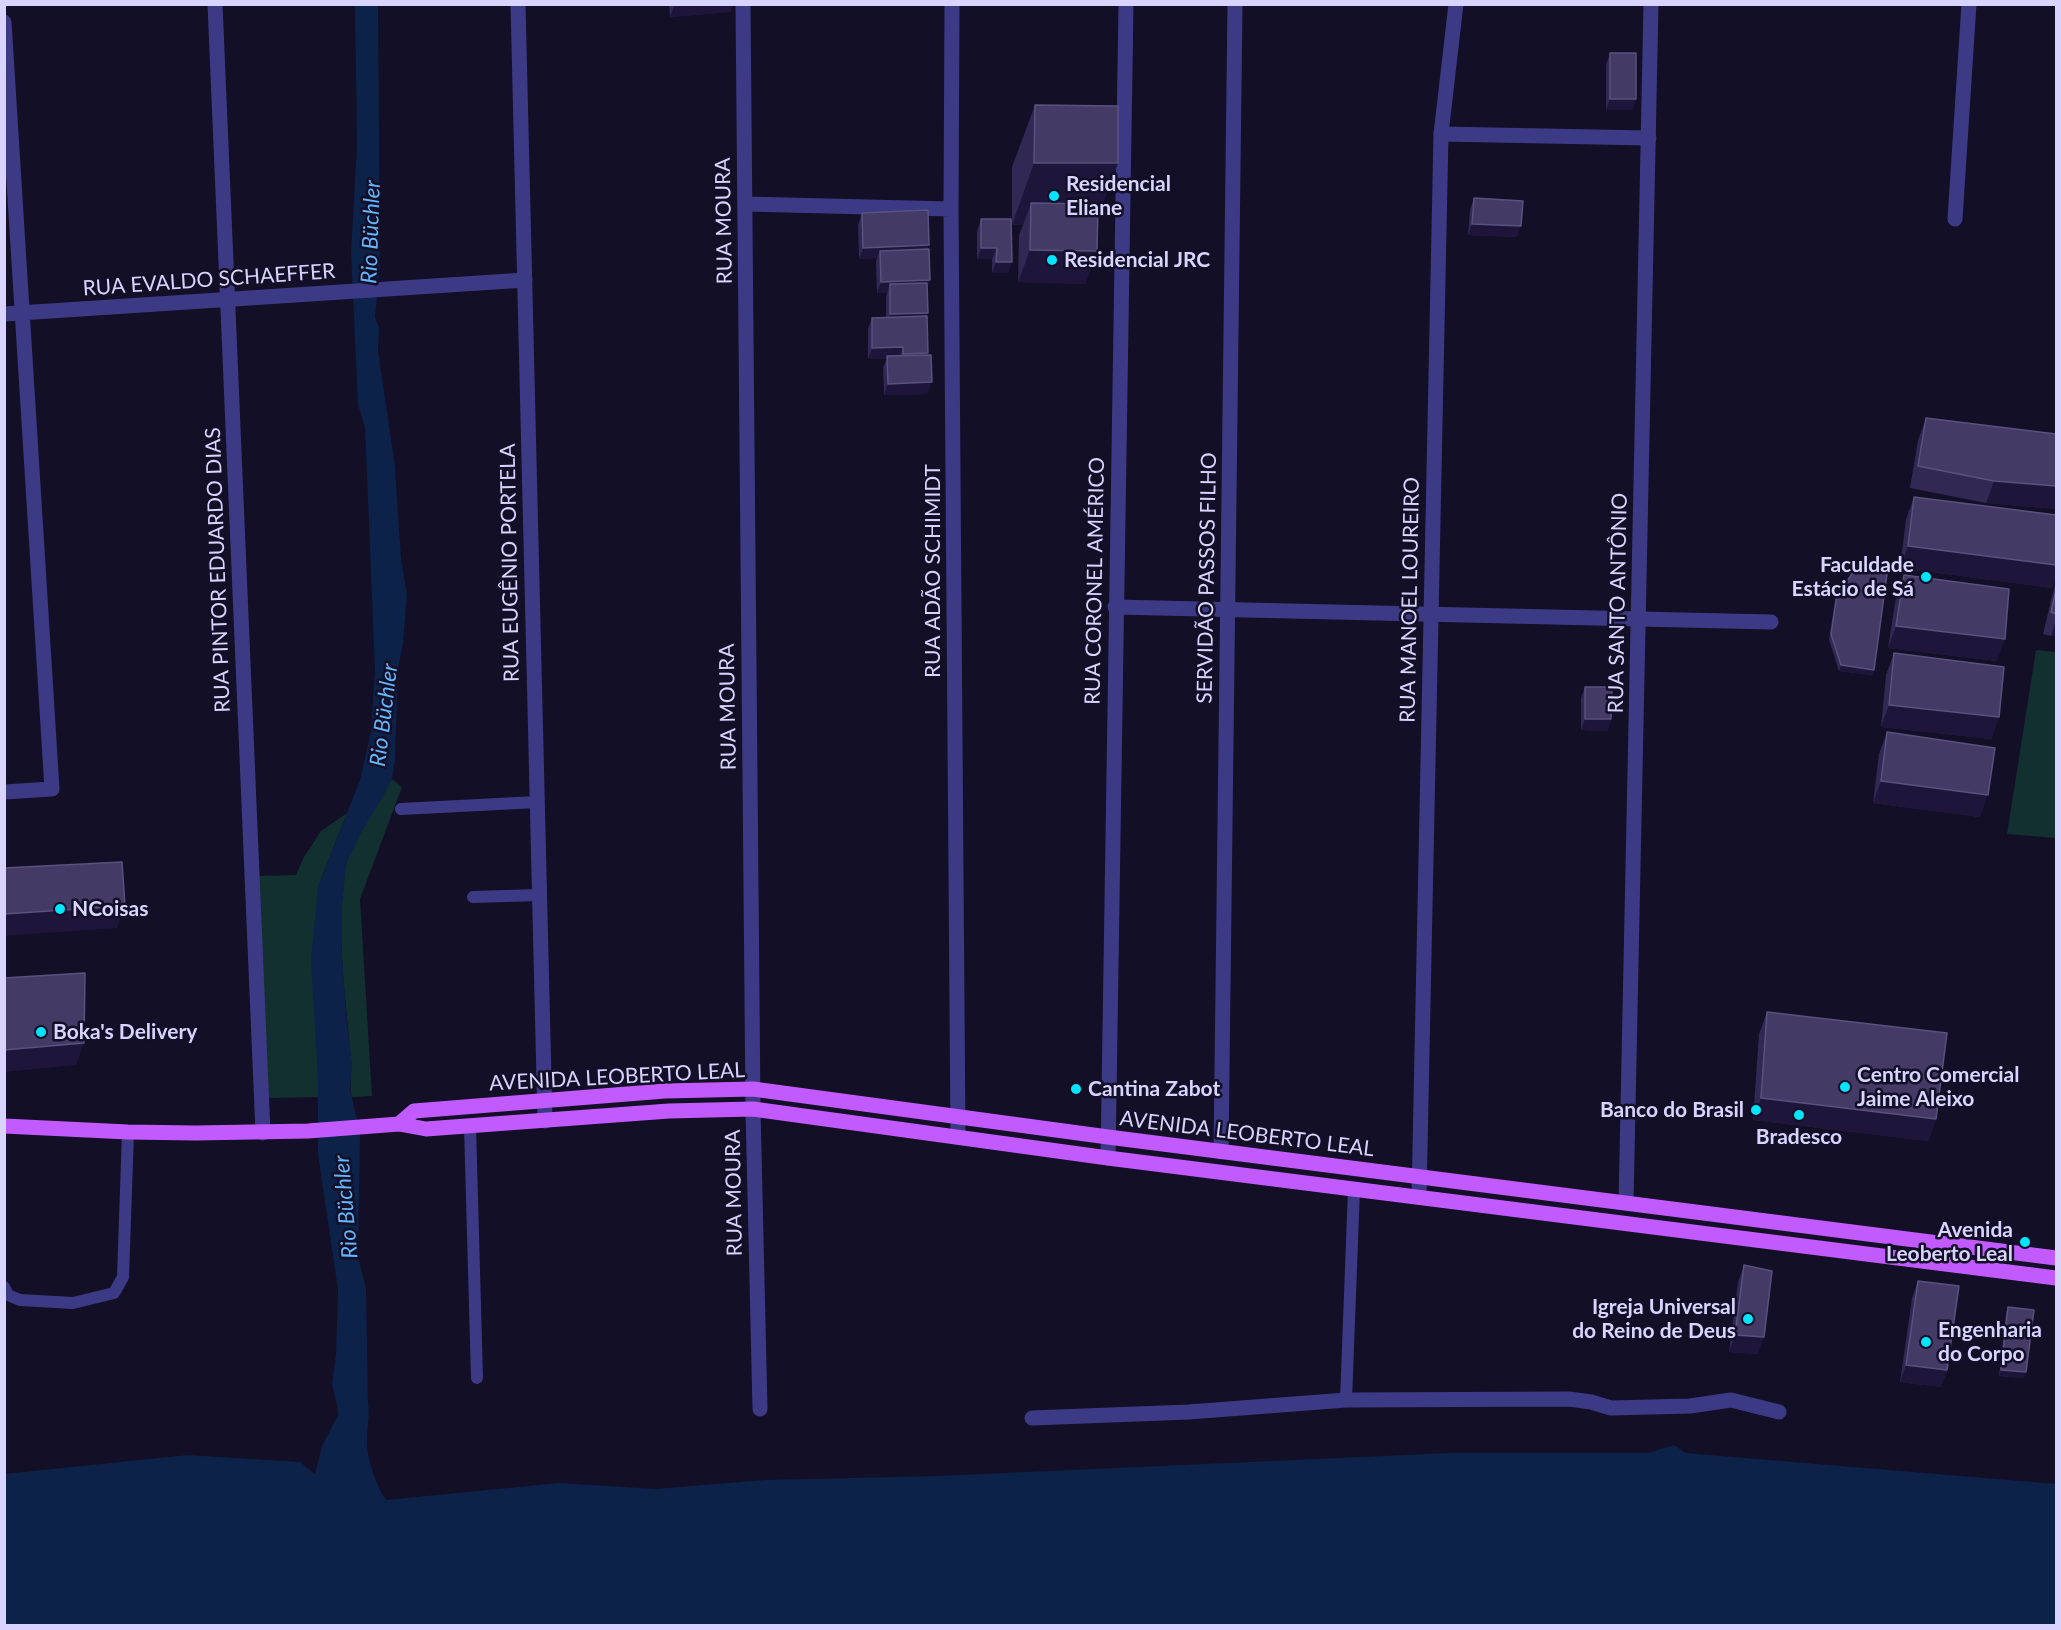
<!DOCTYPE html>
<meta charset="utf-8">
<style>
body{margin:0}
#map{position:relative;width:2061px;height:1630px;overflow:hidden;background:#130f26;font-family:Lato,sans-serif}
canvas{display:block}
.frame{position:absolute;inset:0;border:6px solid #d9d4ff;pointer-events:none}
</style>
<div id="map">
<canvas width="2061" height="1630"></canvas>
<div class="frame"></div>
</div>
<script>
const ctx = document.querySelector('canvas').getContext('2d');
ctx.lineJoin = 'round';
function paint(path, color) { ctx.fillStyle = color; ctx.fill(path, 'evenodd'); }
function trace(path, color, width, dash) { ctx.strokeStyle = color; ctx.lineWidth = width; ctx.lineCap = dash ? 'butt' : 'round'; ctx.setLineDash(dash || []); ctx.stroke(path); }
function label(font, color, halo, rows, align = 'center') {
  ctx.font = font + ' Lato,sans-serif'; ctx.lineWidth = 5; ctx.setLineDash([]); ctx.textBaseline = 'middle'; ctx.strokeStyle = halo; ctx.fillStyle = color; for (const [text, x, y, turn = 0] of rows) {
    ctx.save(); ctx.translate(x, y); ctx.rotate((+turn || 0) * Math.PI / 180); ctx.textAlign = isNaN(turn) ? turn : align; if (halo) ctx.strokeText(text, 0, 0); ctx.fillText(text, 0, 0); ctx.restore();
  }
}
const green = new Path2D(`
 M2036,650l20,2v186l-49,-4z
 M392,779l10,8 -42,112 12,197 -20,1c-3,-12 0,-23 -1,-36 -4,-57 -14,-113 -8,-170 1,-8 1,-19 3,-27 7,-25 32,-62 46,-85z
 M347,813l-29,74v210l-50,1 -11,-222 39,-1 8,-18 17,-26z`);
const water = new Path2D(`
 M355,5h23l2,262 -5,50 4,11 -1,23 17,115 6,93 6,35 -4,50 -5,24 -3,92 -3,19 -7,14 -24,40 -15,31 -4,42 -1,38 6,79 5,40 -2,26 10,44 -2,124 8,32 2,113c2,15 -1,23 -1,38 -1,16 10,48 19,60l173,-17 97,6 109,-9 172,-4 513,-23h198l26,-8 12,8 370,31v141h-2051l-1,-151 184,-19 112,7 15,12 7,-28 16,-31 -1,-10 -5,-21 4,-30 2,-64 -20,-136v-74l-7,-121 7,-72 42,-107 11,-49 4,-60 -10,-244 -7,-22 -7,-153 6,-106z`);
const service = new Path2D(`
 M401,809l136,-7
 M473,897l66,-2
 M470,1126l7,252
 M4,1287l4,8 12,5 53,3 41,-10 9,-16 5,-145
 M1346,1400l8,-211`);
const minor = new Path2D(`
 M215,4l48,1129
 M743,4l10,1105 7,300
 M952,4l-1,205 7,928
 M4,22l48,767 -48,3
 M1441,134l208,4
 M745,204l206,5
 M1955,219l14,-215
 M4,314l521,-34
 M1115,607l656,15
 M1221,1152l14,-1148
 M1108,1158l18,-1154
 M1032,1418l157,-6 157,-12 223,-1 22,3 20,6 79,-2 41,-6 48,12`);
const tertiary = new Path2D(`
 M518,4l27,1117
 M1419,1197l22,-1063 15,-130
 M1626,1203l25,-1199`);
const primary = new Path2D(`
 M399,1124l15,-13 251,-20 88,-2 355,48 948,121
 M4,1126l124,6 68,1 112,-2 91,-7 27,5 243,-18 84,-2 355,49 948,120`);
const wall = new Path2D(`
 M669,4h64l-3,8 -60,5z
 M1610,53l26,46 -4,11h-26v-45z
 M1035,105l63,113 -1,33 -12,33 -67,-2 1,-47 4,-10h-11v-58z
 M1474,198l43,39 -49,-2 2,-25z
 M862,213l66,36 2,31 -3,7v107l-43,1 -1,-28 4,-8h-19v-30l4,-11h14v-22l1,-3h-10l-1,-31 1,-4 -18,1 -1,-34z
 M981,219h30l-3,54h-16v-14h-15v-28z
 M1926,418l130,16v75l-70,-6 -76,-15 8,-48z
 M1914,497l142,18v60l-4,13 -152,-20 6,-49z
 M1904,575l93,86 -109,-13 8,-51z
 M2056,580v56h-5l-8,-2z
 M1837,595l37,75 -2,5 -33,-4 -10,-31 6,-40z
 M1894,653l105,64 -8,22 -110,-12 5,-52z
 M1585,687l26,32 -4,12 -26,-1v-32z
 M1887,732l93,85 -107,-14 6,-49z
 M1767,1012l169,107 -8,22 -175,-21 6,-86z
 M1744,1265l14,89 -29,-2 9,-70z
 M1918,1281l29,89 -6,17 -41,-5 12,-84z
 M2008,1307l16,71 -25,-2 7,-63z`);
const shadedWall = new Path2D(`
 M686,4h47l-3,8 -60,5 4,-11z
 M1610,99h26l-4,11h-26z
 M1034,163h84l-23,62 -64,-22 -8,22h-11z
 M1472,224l49,2 -4,11 -49,-2z
 M929,245l-4,11 -45,-5 -3,7 -18,1 4,-11z
 M981,248h16l-5,11h-15z
 M1030,250l67,1 -12,33 -67,-2z
 M996,262h16l-4,11h-16z
 M930,280l-4,12 -36,-8 -3,9h-10l4,-11z
 M928,313l-4,11 -38,1 4,-11z
 M903,347l-4,11 -12,-2v3h-19l4,-11z
 M928,353l-4,11 -25,1 4,-11z
 M932,382l-5,12 -43,1 4,-11z
 M1994,481l62,5v23l-70,-6z
 M1908,546l148,19v10l-4,13 -152,-20z
 M2056,620v16h-5z
 M1896,626l109,13 -8,22 -109,-13z
 M1841,665l33,5 -2,5 -33,-4z
 M1889,705l110,12 -8,22 -110,-12z
 M1585,719h26l-4,12 -26,-1z
 M1881,781l107,14 -8,22 -107,-14z
 M125,906l-8,22 -113,8v-22z
 M84,1043l-8,22 -72,7v-22z
 M1761,1098l175,21 -8,22 -175,-21z
 M1735,1335l29,2 -6,17 -29,-2z
 M1906,1365l41,5 -6,17 -41,-5z
 M2001,1370l25,2 -2,6 -25,-2z`);
const building = new Path2D(`
 M1610,53h26v46h-26z
 M1035,105l83,1v57h-84z
 M1474,198l49,3 -2,25 -49,-2z
 M1031,203l67,1 -1,47 -67,-1z
 M928,210l1,35 -66,3 -1,-35z
 M981,219h30l1,43h-16l1,-14h-16z
 M929,249l1,31 -49,2 -1,-31z
 M927,283l1,30 -38,1v-30z
 M927,316l1,37 -25,1v-7l-31,1v-30z
 M931,355l1,27 -44,2 -1,-28z
 M1926,418l130,16v52l-62,-5 -76,-15z
 M1914,497l142,18v50l-148,-19z
 M1855,570l32,4 -13,96 -33,-5 -10,-31 6,-39z
 M1904,575l105,14 -4,50 -109,-13z
 M2056,590v24l-5,-2z
 M1894,653l110,14 -5,50 -110,-12z
 M1585,687h27l-1,32h-26z
 M1887,732l108,16 -7,47 -107,-14z
 M122,862l3,44 -121,8v-46z
 M85,973l-1,70 -80,7v-72z
 M1767,1012l180,21 -11,86 -175,-21z
 M1744,1265l28,6 -8,66 -29,-2z
 M1918,1281l41,5 -12,84 -41,-5z
 M2008,1307l26,3 -8,62 -25,-2z`);
const markers = [
 [1054,196,6,"#00e5ff"],
 [1052,260,6,"#00e5ff"],
 [1926,577,6,"#00e5ff"],
 [60,909,6,"#00e5ff"],
 [41,1032,6,"#00e5ff"],
 [1845,1087,6,"#00e5ff"],
 [1076,1089,6,"#00e5ff"],
 [1756,1110,6,"#00e5ff"],
 [1799,1115,6,"#00e5ff"],
 [2025,1242,6,"#00e5ff"],
 [1748,1319,6,"#00e5ff"],
 [1926,1342,6,"#00e5ff"]
];
const poiNames = [
 ["Residencial",1066,184],
 ["Eliane",1066,208],
 ["Residencial JRC",1064,260],
 ["Faculdade",1914,565,"right"],
 ["Estácio de Sá",1914,589,"right"],
 ["NCoisas",72,909],
 ["Boka's Delivery",53,1032],
 ["Centro Comercial",1857,1075],
 ["Jaime Aleixo",1857,1099],
 ["Cantina Zabot",1088,1089],
 ["Banco do Brasil",1744,1110,"right"],
 ["Bradesco",1799,1137,"center"],
 ["Avenida",2013,1230,"right"],
 ["Leoberto Leal",2013,1254,"right"],
 ["Igreja Universal",1736,1307,"right"],
 ["do Reino de Deus",1736,1331,"right"],
 ["Engenharia",1938,1330],
 ["do Corpo",1938,1354]
];
const streetNames = [
 ["RUA MOURA",724,221,-91],
 ["RUA EVALDO SCHAEFFER",209,280,-4],
 ["RUA EUGÊNIO PORTELA",510,563,-91],
 ["RUA PINTOR EDUARDO DIAS",218,570,-92],
 ["RUA ADÃO SCHIMIDT",933,571,-90],
 ["SERVIDÃO PASSOS FILHO",1207,578,-89],
 ["RUA CORONEL AMÉRICO",1095,581,-89],
 ["RUA MANOEL LOUREIRO",1410,600,-89],
 ["RUA SANTO ANTÔNIO",1618,603,-89],
 ["RUA MOURA",728,707,-91],
 ["AVENIDA LEOBERTO LEAL",617,1077,-3],
 ["AVENIDA LEOBERTO LEAL",1247,1134,7],
 ["RUA MOURA",734,1193,-91]
];
const waterNames = [
 ["Rio Büchler",371,232,-88],
 ["Rio Büchler",384,715,-83],
 ["Rio Büchler",346,1207,-95]
];
paint(green, '#12302f');
paint(water, '#0c2248');
trace(service, '#3d3a85', 12);
trace(minor, '#3d3a85', 15);
trace(tertiary, '#3d3a85', 15);
trace(primary, '#c25bff', 15);
paint(wall, '#312854');
paint(shadedWall, '#1d163a');
paint(building, '#433a66');
trace(building, '#5a527e', 1.5);
for (const [x, y, r, color] of markers) { const dot = new Path2D(); dot.arc(x, y, r, 0, 2 * Math.PI); ctx.fillStyle = color; ctx.fill(dot); trace(dot, '#130f26', 2); }
label('bold 21px', '#d9d4ff', '#130f26', poiNames, 'left');
label('21px', '#d9d4ff', '#130f26', streetNames);
label('italic 22px', '#62b6ff', '#130f26', waterNames);
</script>
